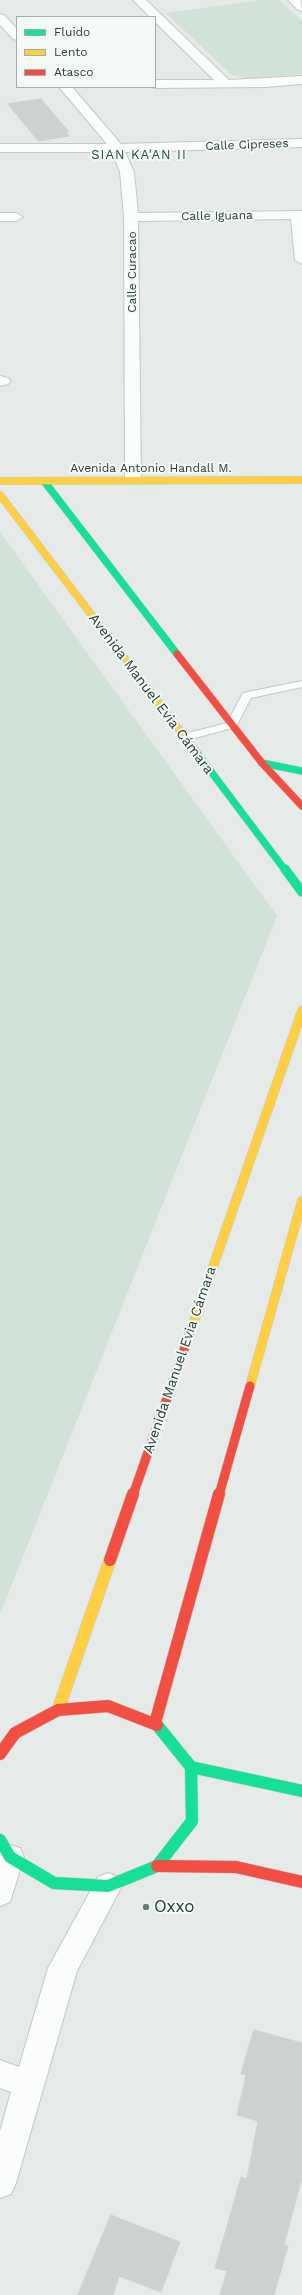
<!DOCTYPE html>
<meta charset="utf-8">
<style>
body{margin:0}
#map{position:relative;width:302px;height:2295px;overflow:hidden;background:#e6eae9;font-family:"Work Sans",sans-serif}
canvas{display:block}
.legend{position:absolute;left:16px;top:16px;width:140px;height:72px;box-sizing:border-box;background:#f4f9f7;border:1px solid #a1aeab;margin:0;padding:5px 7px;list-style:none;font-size:12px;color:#253d39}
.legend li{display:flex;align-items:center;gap:8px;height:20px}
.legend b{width:20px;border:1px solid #a1aeab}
</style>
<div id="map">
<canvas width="302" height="2295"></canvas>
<ul class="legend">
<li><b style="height:5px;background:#16e098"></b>Fluido</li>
<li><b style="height:5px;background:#ffcf43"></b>Lento</li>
<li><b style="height:5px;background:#f24e42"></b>Atasco</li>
</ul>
</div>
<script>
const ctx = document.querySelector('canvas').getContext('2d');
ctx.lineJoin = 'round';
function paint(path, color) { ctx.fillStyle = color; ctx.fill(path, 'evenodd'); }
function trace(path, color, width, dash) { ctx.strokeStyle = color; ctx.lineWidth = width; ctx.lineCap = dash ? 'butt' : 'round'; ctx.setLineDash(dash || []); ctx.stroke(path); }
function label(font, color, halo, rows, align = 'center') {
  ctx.font = font + ' "Work Sans",sans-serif'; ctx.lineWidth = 4; ctx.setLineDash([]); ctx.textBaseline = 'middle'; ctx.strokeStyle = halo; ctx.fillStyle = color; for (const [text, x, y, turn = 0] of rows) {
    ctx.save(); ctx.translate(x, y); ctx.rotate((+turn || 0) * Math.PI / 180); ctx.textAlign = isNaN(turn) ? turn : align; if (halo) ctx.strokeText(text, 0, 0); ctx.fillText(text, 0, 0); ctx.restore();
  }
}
const green = new Path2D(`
 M262,0h17l23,21v53l-53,5 -17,-4 -66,-62z
 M0,532l277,384 -277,698z`);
const building = new Path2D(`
 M41,99l28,33 -3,1 4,3 -32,5 -30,-37z
 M254,2030l48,13v134l-18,68 4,1 -14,49h-54l7,-24 -12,-3 26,-91 6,2 11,-58 -21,-6 9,-40 -5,-1z
 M111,2215l69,27 -19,50 -42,-16 -6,19h-35z`);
const lane = new Path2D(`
 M302,681v6l-51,11 -15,29 -52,14 -6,-4 2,-2 47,-12 16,-30z`);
const street = new Path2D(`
 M133,0h13l83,80 73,-4v8l-37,3 -110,1 -3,-1h3v-7h59l-59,-58v-5h-5z
 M288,0h13l1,11 -4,-1z
 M0,14l4,1 13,14v11l-4,-1 -13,-14z
 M59,87h13l49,57 181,-5v8l-177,5 9,20 4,41 164,-2v53l-7,-4 -4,-41 -153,2 3,258 -2,3h-12l-2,-3 -1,-262 -4,-45 -8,-20h-112v-8h107z
 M0,213h16l7,4 -7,4h-16z
 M0,376l8,2 3,3 -3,3 -8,2z
 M10,1845l10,3 4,9 -14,45 -10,4v-58z
 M108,1873l10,4 4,9 -45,85 -61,212 -5,11 -11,4v-67l11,-39 -11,-4v-28l19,7 29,-99 50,-91z`);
const fastFar2 = new Path2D(`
 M44,481l133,173
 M194,749l91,121
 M262,763l40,8`);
const fastFar1 = new Path2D(`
 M285,869l17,23`);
const fast = new Path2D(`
 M191,1767l111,24
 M0,1840l10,17 44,26 54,3 49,-20 35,-45 -1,-54 -34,-42`);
const slowFar2 = new Path2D(`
 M0,481l302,-1
 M0,495l194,254`);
const slowFar1 = new Path2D(`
 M192,1327l110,-316
 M250,1386l52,-185`);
const slow = new Path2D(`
 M58,1710l52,-150`);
const jamFar2 = new Path2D(`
 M177,654l85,109 40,43`);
const jamFar1 = new Path2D(`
 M133,1495l59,-168
 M219,1495l31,-109`);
const jam = new Path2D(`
 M110,1560l23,-66
 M155,1723l64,-229
 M0,1754l15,-21 43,-23 50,-4 49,19
 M157,1866l79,1 66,15`);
const markers = [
 [146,1907,4,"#697a77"]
];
const farStreetnames = [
 ["Calle Cipreses",247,145,-2],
 ["Calle Iguana",217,216,-1],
 ["Calle Curacao",132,272,-90],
 ["Avenida Antonio Handall M.",151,468]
];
const farQuarternames = [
 ["SIAN KA'AN II",139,155]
];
const streetNames = [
 ["Avenida Manuel Evia Cámara",151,694,53],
 ["Avenida Manuel Evia Cámara",180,1360,-71]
];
const nearPoinames = [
 ["Oxxo",154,1907]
];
paint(green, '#d1e2d8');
paint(building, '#cdd1d0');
trace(building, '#cfd3d2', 1);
trace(lane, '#c3c7c6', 2);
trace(street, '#c3c7c6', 2);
trace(fastFar2, '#c2c8c6', 8);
trace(fastFar1, '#c2c8c6', 10);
trace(fast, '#c2c8c6', 13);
trace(slowFar2, '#c2c8c6', 8);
trace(slowFar1, '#c2c8c6', 10);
trace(slow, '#c2c8c6', 13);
trace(jamFar2, '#c2c8c6', 8);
trace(jamFar1, '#c2c8c6', 10);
trace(jam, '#c2c8c6', 13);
paint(lane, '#fbfcfc');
paint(street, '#fbfcfc');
trace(fastFar2, '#16e098', 7);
trace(fastFar1, '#16e098', 9);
trace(fast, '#16e098', 12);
trace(slowFar2, '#ffcf43', 7);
trace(slowFar1, '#ffcf43', 9);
trace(slow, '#ffcf43', 12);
trace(jamFar2, '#f24e42', 7);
trace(jamFar1, '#f24e42', 9);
trace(jam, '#f24e42', 12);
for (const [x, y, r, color] of markers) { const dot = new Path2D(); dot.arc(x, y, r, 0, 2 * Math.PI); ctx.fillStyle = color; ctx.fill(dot); trace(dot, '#f4f9f7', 1.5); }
label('12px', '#253d39', '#f4f9f7', farStreetnames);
ctx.letterSpacing = '1px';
label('13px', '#224e48', '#f4f9f7', farQuarternames);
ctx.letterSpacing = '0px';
label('14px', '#253d39', '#f4f9f7', streetNames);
label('17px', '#253d39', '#f4f9f7', nearPoinames, 'left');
</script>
